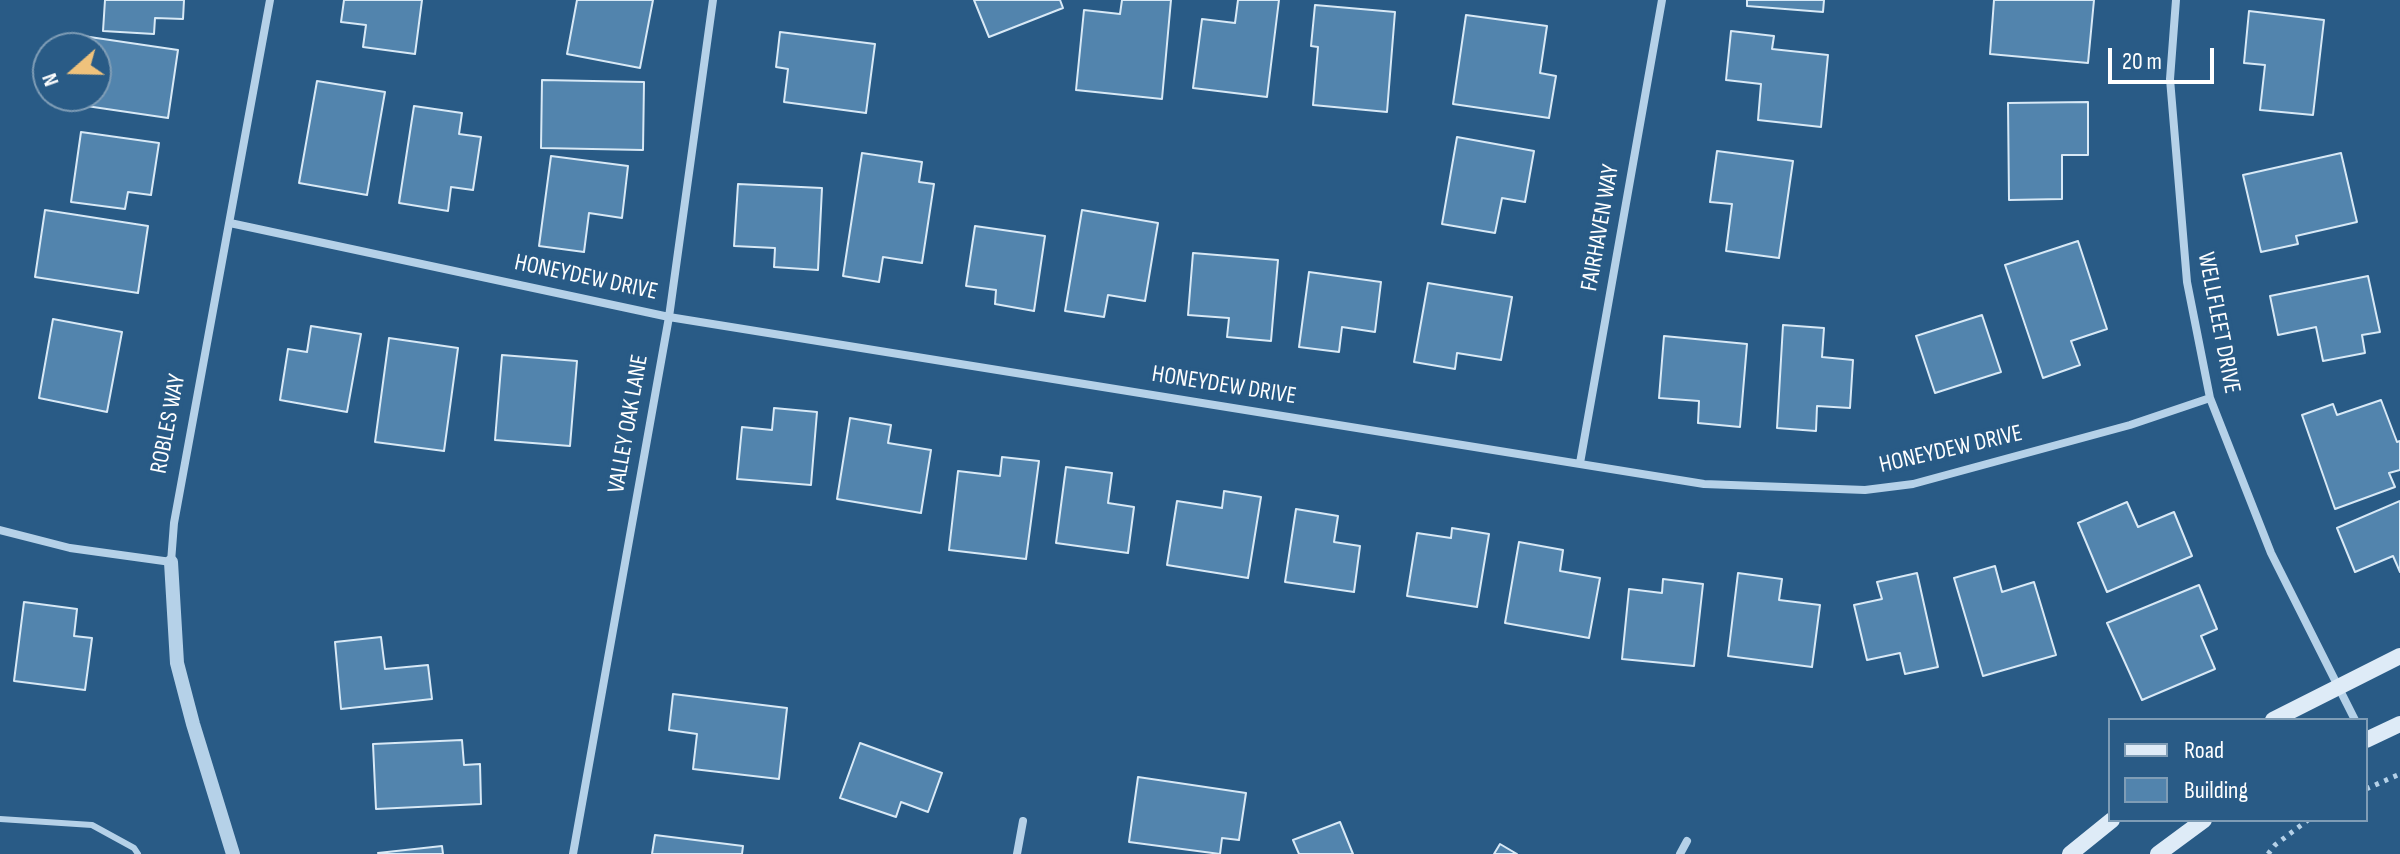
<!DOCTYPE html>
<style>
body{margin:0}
#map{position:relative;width:2400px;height:854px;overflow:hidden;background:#295b86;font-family:"Sofia Sans Condensed",sans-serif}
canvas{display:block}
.legend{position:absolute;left:2108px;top:718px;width:260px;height:104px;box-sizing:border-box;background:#295b86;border:2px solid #7f9db6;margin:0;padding:10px 14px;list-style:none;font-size:24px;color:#fff}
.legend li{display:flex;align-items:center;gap:16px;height:40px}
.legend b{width:40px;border:2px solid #7f9db6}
.north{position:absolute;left:32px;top:32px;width:80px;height:80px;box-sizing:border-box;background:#295b86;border:2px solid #7f9db6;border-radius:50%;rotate:250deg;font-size:22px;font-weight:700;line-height:32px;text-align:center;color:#fff}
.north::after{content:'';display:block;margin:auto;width:28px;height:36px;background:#efc27c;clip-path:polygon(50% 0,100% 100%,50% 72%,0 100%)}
.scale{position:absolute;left:2108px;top:48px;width:106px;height:36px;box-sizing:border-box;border:4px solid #fff;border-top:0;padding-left:10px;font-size:24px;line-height:28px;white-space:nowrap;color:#fff;-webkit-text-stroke:6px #295b86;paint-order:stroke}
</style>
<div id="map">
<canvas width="2400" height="854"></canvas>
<ul class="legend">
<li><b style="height:10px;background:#deebf7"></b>Road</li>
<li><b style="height:22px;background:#5284ad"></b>Building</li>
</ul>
<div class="north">N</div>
<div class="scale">20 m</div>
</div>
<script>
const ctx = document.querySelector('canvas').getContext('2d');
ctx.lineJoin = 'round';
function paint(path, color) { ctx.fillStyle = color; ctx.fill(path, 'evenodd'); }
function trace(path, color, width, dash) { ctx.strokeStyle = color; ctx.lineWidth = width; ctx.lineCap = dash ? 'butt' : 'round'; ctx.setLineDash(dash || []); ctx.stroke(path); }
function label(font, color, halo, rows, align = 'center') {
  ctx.font = font + ' "Sofia Sans Condensed",sans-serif'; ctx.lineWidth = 8; ctx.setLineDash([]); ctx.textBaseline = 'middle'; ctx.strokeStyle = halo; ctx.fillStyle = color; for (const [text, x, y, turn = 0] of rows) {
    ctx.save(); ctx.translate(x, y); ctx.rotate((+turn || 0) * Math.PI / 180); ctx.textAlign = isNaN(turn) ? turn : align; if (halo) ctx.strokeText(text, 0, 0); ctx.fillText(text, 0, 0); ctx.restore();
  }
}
const building = new Path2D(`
 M105,0h79l-1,19 -28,-1 -1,16 -51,-3z
 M344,0h78l-7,54 -52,-7 3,-22 -25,-3z
 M577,0h76l-13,68 -73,-14z
 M974,0h86l3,8 -74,29z
 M1122,0h49l-9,99 -86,-9 8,-80 36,4z
 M1238,0h41l-12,97 -74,-9 9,-69 33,4z
 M1747,0h77l-1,12 -76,-6z
 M1994,0h100l-6,63 -98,-9z
 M1315,5l80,7 -8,100 -74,-7 5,-58 -7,-1z
 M2249,11l75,9 -11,95 -53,-5 5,-45 -21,-2z
 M1466,15l81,11 -7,47 16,3 -7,42 -96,-14z
 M1731,31l43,5 -2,13 56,6 -7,72 -63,-7 3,-36 -35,-4z
 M780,32l95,12 -9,69 -82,-11 4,-33 -12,-2z
 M76,35l102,15 -10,68 -102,-15 1,-7h29v-48h-22z
 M542,80l102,2 -1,68 -102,-2z
 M317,81l68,11 -18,103 -68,-12z
 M2088,102v53h-26v44l-53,1 -1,-97z
 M414,106l48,7 -3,21 22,3 -8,53 -22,-3 -3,24 -49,-8z
 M81,132l78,11 -8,52 -23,-3 -3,17 -54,-7z
 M1457,137l77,14 -9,51 -23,-4 -7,35 -53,-9z
 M1717,151l76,10 -14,97 -53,-7 6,-47 -22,-2z
 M862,153l60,9 -3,20 15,2 -12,79 -39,-6 -4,25 -36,-6z
 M2341,153l16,69 -61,14 2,8 -37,8 -18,-77z
 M551,156l77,10 -6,52 -33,-5 -5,39 -45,-6z
 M738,184l84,4 -4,82 -44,-3 1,-19 -41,-2z
 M45,210l103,16 -10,67 -103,-16z
 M1082,210l76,13 -13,78 -37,-6 -4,22 -39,-6z
 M975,226l70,10 -11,75 -39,-7 1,-14 -30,-4z
 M2078,241l29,88 -36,12 9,24 -37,13 -38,-113z
 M1193,253l85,7 -7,81 -44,-4 2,-19 -41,-3z
 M1309,272l72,10 -6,50 -33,-5 -3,25 -40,-5z
 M2368,276l12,56 -18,3 3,18 -42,8 -7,-34 -38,8 -8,-39z
 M1428,283l84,14 -11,63 -44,-7 -2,16 -41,-7z
 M1982,315l19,57 -66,21 -19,-57z
 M53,319l69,13 -15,80 -68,-14z
 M1783,325l41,3 -2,29 31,3 -3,48 -33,-2 -1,25 -39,-3z
 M311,326l50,8 -14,78 -67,-12 8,-51 19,3z
 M1664,336l83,8 -7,83 -42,-4 1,-22 -40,-3z
 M389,338l69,10 -14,103 -69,-9z
 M502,355l75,6 -7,85 -75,-6z
 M2381,400l16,42 3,-1v29l-11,3 6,14 -60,22 -33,-94 31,-11 4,11z
 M774,408l43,4 -6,73 -74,-6 5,-52 30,3z
 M850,418l41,7 -3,18 43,7 -10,63 -84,-14z
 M1002,457l37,4 -13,98 -77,-9 9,-79 42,5z
 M1066,467l46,6 -4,30 26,4 -6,46 -72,-10z
 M1224,491l37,6 -13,81 -81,-13 10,-64 45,7z
 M2400,501v71l-7,-16 -38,16 -18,-44z
 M2127,502l11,25 36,-15 18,44 -85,36 -29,-69z
 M1296,509l42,7 -4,26 26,4 -6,46 -69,-10z
 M1452,528l37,6 -12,73 -70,-11 10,-63 34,5z
 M1519,542l44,8 -3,21 40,7 -11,60 -84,-15z
 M1995,566l7,26 32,-10 22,73 -73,21 -29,-98z
 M1738,573l44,6 -3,21 41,5 -8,62 -84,-11z
 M1917,573l21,94 -33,7 -5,-21 -33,7 -13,-55 28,-6 -5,-17z
 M1663,579l40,5 -9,82 -72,-7 7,-70 33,4z
 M2199,585l18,44 -16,7 14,33 -73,31 -35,-77z
 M24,602l53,7 -3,27 18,2 -7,52 -71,-9z
 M381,637l4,32 43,-4 4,34 -91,10 -6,-67z
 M673,694l114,14 -8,71 -86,-10 4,-35 -28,-4z
 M462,740l2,25 16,-1 1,40 -105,5 -3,-65z
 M860,743l82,30 -14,39 -27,-10 -5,15 -56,-19z
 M1138,777l108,16 -7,47 -17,-2 -2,16 -91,-12z
 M1340,822l13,32h-54l-6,-14z
 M655,835l88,11 -1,8h-90z
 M1500,844l17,10h-23z
 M442,846l1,8h-64l-1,-1z`);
const path = new Path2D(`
 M2366,789l34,-15
 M2268,854l7,-9 33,-25`);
const service = new Path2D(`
 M0,819l92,6 42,23 4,6`);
const minor = new Path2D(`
 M2176,0l-6,79 17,203 23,116 61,155 84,167
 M230,223l439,94 1035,167 161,6 48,-6 217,-59 80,-27
 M1580,463l82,-463
 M0,530l70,18 101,14 3,-39 96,-523
 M573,854l96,-537 44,-317
 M1017,854l6,-33
 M1680,854l7,-13`);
const tertiary = new Path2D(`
 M171,562l6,101 16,61 40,130`);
const secondary = new Path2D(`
 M2273,720l127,-64
 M2366,740l34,-16
 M2070,854l42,-34
 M2158,854l46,-34`);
const streetNames = [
 ["FAIRHAVEN WAY",1601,228,-80],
 ["HONEYDEW DRIVE",586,278,12],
 ["WELLFLEET DRIVE",2218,323,79],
 ["HONEYDEW DRIVE",1224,386,9],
 ["ROBLES WAY",169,424,-79],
 ["VALLEY OAK LANE",629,424,-80],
 ["HONEYDEW DRIVE",1951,450,-13]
];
paint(building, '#5284ad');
trace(building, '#d8e9f6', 2);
trace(path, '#b5d1e8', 5, [4, 6]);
trace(service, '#b5d1e8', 6);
trace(minor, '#b5d1e8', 8);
trace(tertiary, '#b5d1e8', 14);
trace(secondary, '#deebf7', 16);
label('24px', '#fff', '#295b86', streetNames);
</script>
